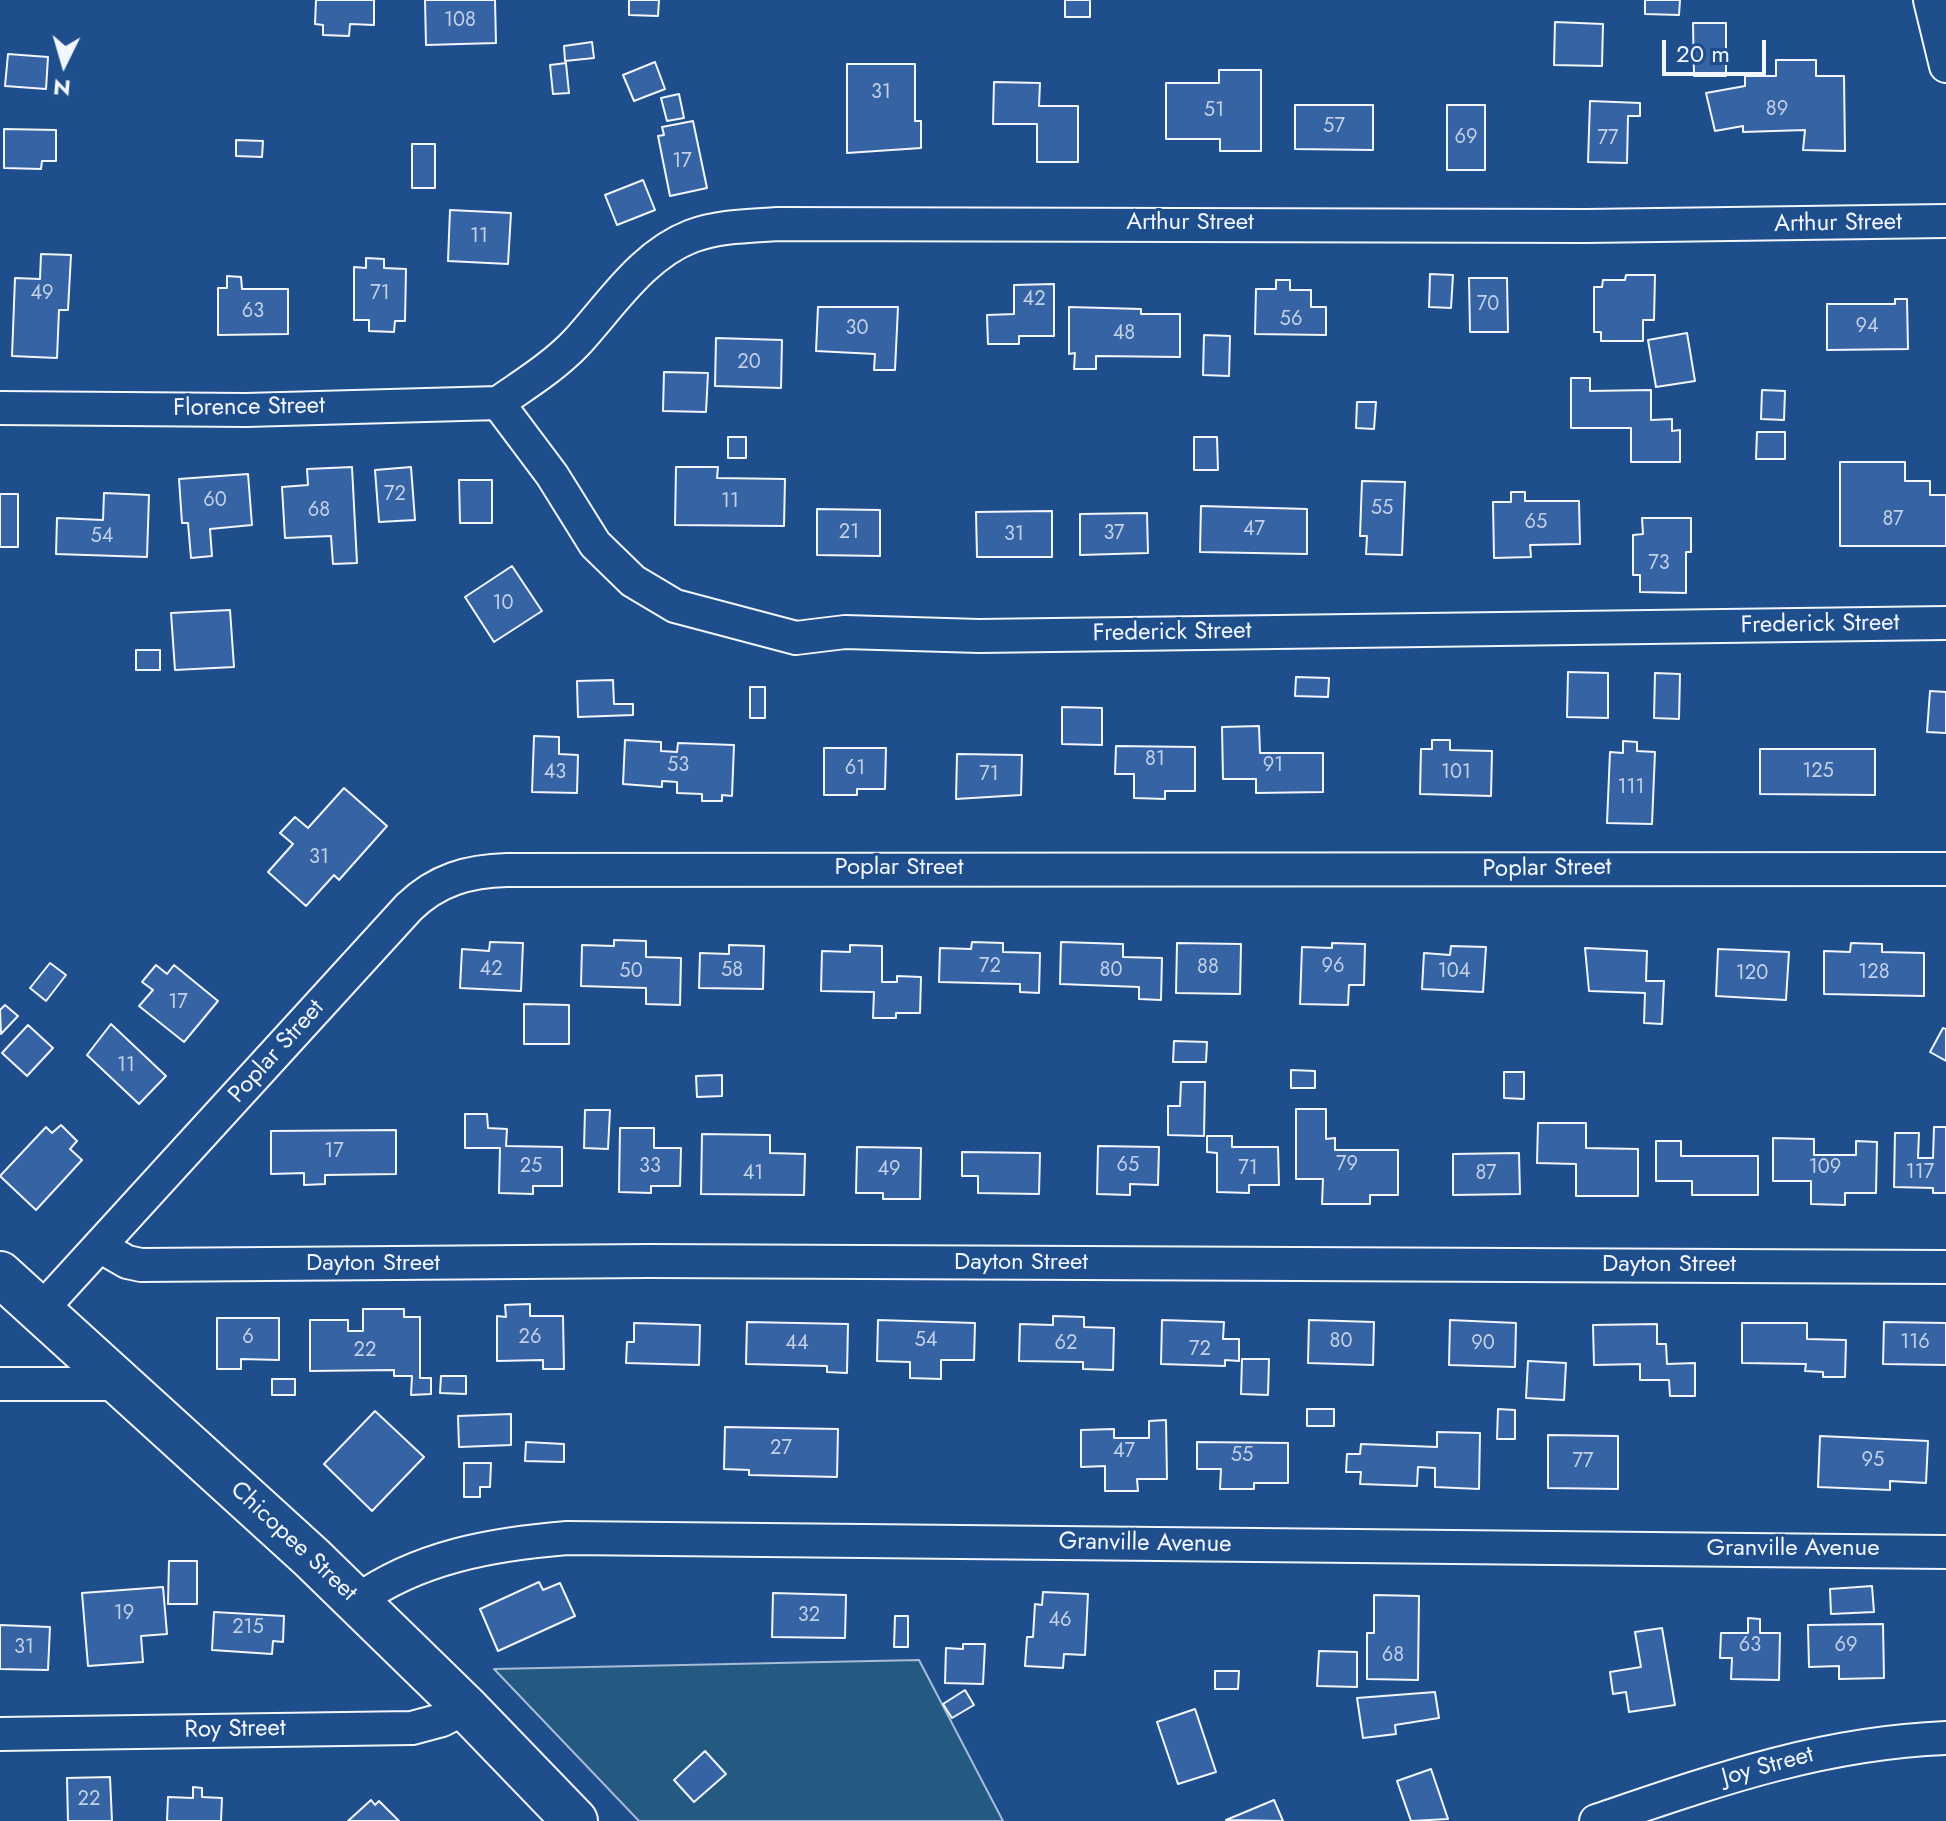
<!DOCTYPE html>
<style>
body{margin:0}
#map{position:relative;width:1946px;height:1821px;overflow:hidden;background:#1f4e8c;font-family:Jost,sans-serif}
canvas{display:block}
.north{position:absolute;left:24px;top:24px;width:80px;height:80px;-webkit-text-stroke:6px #1f4e8c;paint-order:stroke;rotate:185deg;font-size:22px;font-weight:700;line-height:32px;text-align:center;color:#f2f6ff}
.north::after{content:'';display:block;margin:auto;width:28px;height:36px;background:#f2f6ff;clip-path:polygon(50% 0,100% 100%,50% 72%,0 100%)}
.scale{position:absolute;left:1662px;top:40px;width:104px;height:36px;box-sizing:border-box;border:4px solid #f2f6ff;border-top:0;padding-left:10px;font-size:24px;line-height:28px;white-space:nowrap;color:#f2f6ff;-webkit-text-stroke:6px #1f4e8c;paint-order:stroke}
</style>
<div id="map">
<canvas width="1946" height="1821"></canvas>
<div class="north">N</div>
<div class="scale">20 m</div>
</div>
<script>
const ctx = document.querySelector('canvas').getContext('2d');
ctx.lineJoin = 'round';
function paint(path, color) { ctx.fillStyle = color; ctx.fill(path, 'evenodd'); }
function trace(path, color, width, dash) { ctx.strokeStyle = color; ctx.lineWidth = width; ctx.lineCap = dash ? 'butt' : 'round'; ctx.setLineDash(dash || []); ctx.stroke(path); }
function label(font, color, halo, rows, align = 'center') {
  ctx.font = font + ' Jost,sans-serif'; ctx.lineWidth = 6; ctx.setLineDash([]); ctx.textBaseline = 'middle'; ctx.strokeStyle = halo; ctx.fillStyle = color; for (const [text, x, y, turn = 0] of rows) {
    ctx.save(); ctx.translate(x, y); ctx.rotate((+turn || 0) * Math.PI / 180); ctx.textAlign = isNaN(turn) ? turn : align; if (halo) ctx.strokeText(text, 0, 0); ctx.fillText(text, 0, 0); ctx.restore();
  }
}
const green = new Path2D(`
 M919,1660l84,161h-364l-145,-152z`);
const building = new Path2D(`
 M316,0h58v25l-24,-1 -1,12 -26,-1v-10l-8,-1z
 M425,0h70l1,43 -70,2z
 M629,0h30l-1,16 -29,-1z
 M1065,0h25v17h-25z
 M1645,0h35l-1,15 -34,-1z
 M1555,22l48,2 -1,42 -48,-1z
 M1693,23h33v53h-32z
 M592,42l2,16 -29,3 -1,-15z
 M8,54l40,3 -2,32 -41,-3z
 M1776,60h40v16h28l1,75 -42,-1 2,-20 -62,2v-6l-28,5 -9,-38 39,-7v-10h31z
 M655,62l10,27 -31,12 -11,-26z
 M566,63l3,30 -16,1 -3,-29z
 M847,64h68v57h6v27l-74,5z
 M1219,70h42v81h-41v-12h-54v-56h53z
 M994,82l46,1 -1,23h39v56h-41v-38h-44z
 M679,94l5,24 -17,3 -6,-23z
 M1590,101l50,2v13h-12l-1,47 -39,-1z
 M1295,105h78v45l-78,-1z
 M1447,105h38v65h-38z
 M693,121l14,67 -37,8 -12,-60 6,-1 -2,-8z
 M4,129l52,1v31h-14l-1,8 -37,-1z
 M236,140l27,1 -1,16 -26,-1z
 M412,144h23v44h-23z
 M643,180l12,30 -38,15 -12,-30z
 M450,210l61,3 -3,51 -60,-3z
 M41,254l30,1 -3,55h-9l-2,48 -45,-2 3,-78 25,1z
 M366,258l18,1v9l22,1 -1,52h-10l-1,11 -25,-1v-11h-15v-53l12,1z
 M1430,274l23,1 -2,33 -22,-1z
 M1626,275h29l-1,45h-11v21h-42v-9h-7v-45h8l1,-7h22z
 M227,276l14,1 1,12h46v45l-70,1v-47h9z
 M1469,278h38l1,54h-38z
 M1276,280h14v10h21v17h15v28l-71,-1 1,-45h20z
 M1054,284v52h-35v8h-31l-1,-29 27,-1v-29z
 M1895,299h12l1,50 -81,1v-46h68z
 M818,307h80l-3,63h-21l1,-16 -59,-3z
 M1069,307l72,2v5h39v43l-84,-1v13h-22l1,-16 -6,1z
 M1687,333l8,48 -39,6 -8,-47z
 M1204,335l26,1 -1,40 -26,-1z
 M716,338l66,2 -1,48 -66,-2z
 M664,372l44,1 -2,39 -43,-1z
 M1571,378h19v13l61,-1v30l21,-1v12l8,-1v32h-49v-34h-60z
 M1762,390l23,1 -1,29 -23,-1z
 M1357,402h19l-2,27 -18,-1z
 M1757,432h28v27h-29z
 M728,437h18v21h-18z
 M1194,437h23l1,33h-24z
 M1840,462h65v19h25v14h16v51h-106z
 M352,467l5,96 -24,1 -2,-28 -46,2 -3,-51 26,-2 -1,-16z
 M411,467l4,53 -36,2 -4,-52z
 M676,467h42l-1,11 68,1 -1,47 -109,-1z
 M248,474l4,51 -42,4 2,27 -21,2 -3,-35h-6l-3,-44z
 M459,480h33v43h-32z
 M1362,481l43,1 -3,73 -36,-1 1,-18h-7z
 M1511,492h14v9h54l1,43 -50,1 1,12 -37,1 -1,-56h18z
 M104,493l45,2 -2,62 -91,-3 1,-36 46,2z
 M0,494h18v53h-18z
 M1201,506l106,3v45l-107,-2z
 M817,509l63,1v46l-63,-1z
 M1052,511v46h-75l-1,-45z
 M1147,513l1,40 -68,2v-41z
 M1642,518h49v34h-5v41l-46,-1v-17h-7v-40l10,-1z
 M512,566l30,45 -48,31 -29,-45z
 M230,610l4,57 -59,3 -4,-57z
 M136,650h24v20h-24z
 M1568,672l40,1v45l-41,-1z
 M1655,673l25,1 -1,45 -25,-1z
 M1296,677l33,1 -1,19 -33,-1z
 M613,680l1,24h19v11l-55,2 -1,-36z
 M750,687h15v31h-15z
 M1930,691l16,1v41l-19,-1z
 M1062,707l40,1v37l-40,-1z
 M1259,726l1,27h63v39l-67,1v-14h-33l-1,-52z
 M534,736l25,1v17l19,1 -1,38 -45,-1z
 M625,740l36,2v9l16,1 1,-9 56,2 -2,51 -10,-1v6h-20v-7l-25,-1v-11l-15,-1v6l-39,-3z
 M1432,740h18v10l42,1 -1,45 -71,-2 1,-45h11z
 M1623,741l14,1v9l18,1 -3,72 -45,-1 3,-71 13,1z
 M1116,746l79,1v44h-30v8l-31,-1v-24h-19z
 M824,748h62l-1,41h-28v6h-33z
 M1760,749h115v46l-115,-1z
 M957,754l65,1 -1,40 -65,4z
 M344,788l43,38 -48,54 -5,-5 -28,31 -38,-34 25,-28 -13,-11 15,-16 13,11z
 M614,940l32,1v16l35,1 -1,47 -34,-1v-16l-65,-2 1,-41 32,1z
 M490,942l33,1 -2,48 -61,-3 2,-39 27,2z
 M972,942l31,1v9l37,1 -1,40 -19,-1v-8l-81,-2 1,-34 31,1z
 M1061,942l62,2v13l39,1 -1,42 -22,-1v-12l-79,-3z
 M1177,943l64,1 -1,50 -64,-1z
 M1332,943l33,1 -1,41h-15l-1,20 -48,-1 2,-57 30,1z
 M1851,943l31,1v8l42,1v43l-100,-2v-43l26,1z
 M729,945l35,1 -1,43 -64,-1 1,-35 29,1z
 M850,945l32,1v36h15v-6l24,1 -1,36h-24v5h-23l1,-26 -53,-1 1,-40 28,1z
 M1451,946l35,1 -3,45 -61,-3 2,-36 26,2z
 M1585,948l62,3 -1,30h18l-2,43 -18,-1 1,-30 -56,-2z
 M1718,949l71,3 -3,48 -70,-4z
 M50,963l16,12 -20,26 -16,-13z
 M156,965l11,9 7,-9 44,36 -34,41 -45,-36 14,-16 -11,-8z
 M524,1004l45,1v39h-45z
 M5,1005l13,11 -17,18 -1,-24z
 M111,1024l55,52 -27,28 -52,-49z
 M28,1025l25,23 -26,28 -25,-23z
 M1943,1028l3,1v32l-16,-9z
 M1174,1041l33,1 -1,20h-33z
 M1291,1070l24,1v17h-24z
 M1504,1072h20v27l-20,-1z
 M722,1075v21l-25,1 -1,-21z
 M1181,1082h24l-1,54 -36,-1v-29h12z
 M1296,1109h30v30l9,-1v12h63v45h-28v9h-48l1,-25h-27z
 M585,1110h25l-2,39 -24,-1z
 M465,1114h22l1,14 19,1 -1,17 56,1v39h-29v8l-34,-1 1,-45h-35z
 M1538,1123h48v25l52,1v47h-62v-32l-39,-1z
 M61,1125l16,16 -7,8 12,11 -46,50 -36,-34 46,-49 6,6z
 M1934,1127h12v66h-13v-5l-39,-1 1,-54h24l-1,25h15z
 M620,1128h34v20h27l-1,38h-29v7l-32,-1z
 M396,1130v44l-71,1v9l-21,1v-12l-33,1v-43z
 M702,1134l68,1v18l35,1 -1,41 -103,-1z
 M1207,1136h25v11h46l1,38h-30v8l-32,-1v-39l-10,-1z
 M1773,1138l41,1v16h42v-14l21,1 -1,51h-31v12l-34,-1v-23h-38z
 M1656,1141h25v15h77v39h-66v-14h-36z
 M1098,1146l61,1 -1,38 -28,-1v11l-33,-1z
 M857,1147l64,1 -1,51h-37v-6h-27z
 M962,1152l78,1 -1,41 -61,-1v-17h-16z
 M1519,1153l1,41 -67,1v-41z
 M530,1304v12h33l1,53h-21v-9l-46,1v-45l9,1 -1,-12z
 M363,1309h41v8h16v61h11v16l-20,1 1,-19h-18v-6l-84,1v-51h38v11h15z
 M1053,1316l31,1v10l30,1 -1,42 -30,-1v-7l-64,-1 1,-37 33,1z
 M217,1318h62v42l-38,-1v10h-24z
 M878,1320l97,3 -1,37h-33v19l-31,-1v-16l-33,-1z
 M1162,1320l62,2 -1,17h16v22l-14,-1v6l-64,-2z
 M1309,1320l65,2 -1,43 -65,-2z
 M1450,1320l66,3 -1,44 -66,-2z
 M747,1322l101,2 -1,49 -20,-1v-6l-81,-2z
 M1884,1322l62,1v42l-63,-1z
 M634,1323l66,2 -1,40 -73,-2 1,-21h7z
 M1742,1323h65v16l39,1 -1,37h-22v-5l-18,-1 1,-7 -64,-1z
 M1657,1324v20h9l1,20 28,-1v33h-25l-1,-16h-29v-16l-46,1 -1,-40z
 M1242,1359h27l-1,36 -27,-1z
 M1528,1361l38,2 -2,37 -38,-2z
 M441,1376h25v18l-26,-1z
 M272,1379h23v16h-23z
 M1307,1409h27v17h-27z
 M1498,1409l17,1v29h-18z
 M375,1411l49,46 -52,54 -48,-47z
 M511,1414v31l-52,2 -1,-31z
 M1166,1420l1,59h-30l1,12h-33v-25l-24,1v-37l33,-1v9h35v-17z
 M725,1427l113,2 -1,48 -88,-2v-5l-25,-1z
 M1437,1432l43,1 -1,56 -44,-2v-19l-17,-1 -1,19 -57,-2 1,-12h-15l1,-18h13l1,-10 76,3z
 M1548,1435l70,1v53l-70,-1z
 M1820,1436l108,5 -2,42 -36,-2v9l-72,-3z
 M526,1442l38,2v18l-39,-1z
 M1197,1442l91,1v40h-34v6h-34l1,-20h-24z
 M464,1463h27l-1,24h-10v10h-16z
 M169,1561h28v43h-29z
 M539,1582l4,8 17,-7 15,33 -77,35 -18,-42z
 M1872,1586l2,26 -43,2 -1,-25z
 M163,1587l4,47 -26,2 2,26 -55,4 -6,-73z
 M1043,1592l45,2 -3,61 -21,-1 -1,14 -38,-2 2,-29h6l2,-33 7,1z
 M773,1593l73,2 -1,43 -73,-1z
 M1374,1595l45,1 -1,84 -51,-1v-46h7z
 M214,1612l70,4 -1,26 -10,-1 -1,13 -60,-4z
 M895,1616h13v31h-14z
 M1748,1618l12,1v14h20l-1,47 -48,-1 1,-21h-12l1,-25h27z
 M1883,1624l1,54 -45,1v-13l-30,1 -1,-42z
 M0,1625l50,2 -2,43 -48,-1z
 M1662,1628l13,77 -46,7 -3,-20 -13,2 -3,-22 31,-5 -6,-35z
 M963,1644h22l-2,40 -38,-1 1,-35 17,1z
 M1319,1651l38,1v35l-40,-1z
 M1215,1671h24l-1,18h-23z
 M965,1690l9,15 -22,13 -9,-14z
 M1435,1692l4,26 -44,7 1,9 -33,4 -6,-40z
 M1195,1709l21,63 -38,12 -21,-62z
 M705,1751l21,23 -32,28 -20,-22z
 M1431,1769l17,50 -37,2 -14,-40z
 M110,1777l2,44h-44l-1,-43z
 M193,1787l9,1v9l20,1 -1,23h-54l1,-24 25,1z
 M371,1800l4,5 4,-4 20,20h-51z
 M1274,1800l9,21 -57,-1z`);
const street = new Path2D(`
 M1930,0l16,66
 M498,403l54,72 43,69 38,37 42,25 121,32 49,-6 134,4 967,-13
 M498,403c27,-19 55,-36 78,-60 35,-38 66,-88 116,-107 27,-10 57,-10 85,-12l809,2 360,-5
 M0,408l246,2 252,-7
 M101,1247l26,15 14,3 508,-4 1297,6
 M40,1311l369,-404c28,-27 59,-36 98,-37l1439,-1
 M0,1384h119
 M357,1601c61,-44 136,-57 210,-63l1379,14
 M0,1734l412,-6 30,-8 24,-12
 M1596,1821c118,-40 224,-78 350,-83`);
const secondary = new Path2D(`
 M0,1274l311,283 155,151 109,113`);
const numberNames = [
 ["108",460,21],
 ["31",881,93],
 ["89",1777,110],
 ["51",1214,111],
 ["57",1334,127],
 ["69",1466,138],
 ["77",1608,139],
 ["17",682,162],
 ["11",479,237],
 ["49",42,294],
 ["71",380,294],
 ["42",1034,300],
 ["70",1488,305],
 ["63",253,312],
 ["56",1291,320],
 ["94",1867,327],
 ["30",857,329],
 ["48",1124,334],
 ["20",749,363],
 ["72",395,495],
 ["60",215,501],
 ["11",730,502],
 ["55",1382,509],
 ["68",319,511],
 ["87",1893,520],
 ["65",1536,523],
 ["47",1254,530],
 ["21",849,533],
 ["37",1114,534],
 ["31",1014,535],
 ["54",102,537],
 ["73",1659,564],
 ["10",503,604],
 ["81",1155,760],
 ["53",678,766],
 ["91",1273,766],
 ["61",855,769],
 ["125",1818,772],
 ["43",555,773],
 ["101",1456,773],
 ["71",989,775],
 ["111",1631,788],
 ["31",319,858],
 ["72",990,967],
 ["96",1333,967],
 ["88",1208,968],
 ["42",491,970],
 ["58",732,971],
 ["80",1111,971],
 ["50",631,972],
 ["104",1454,972],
 ["128",1874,973],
 ["120",1752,974],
 ["17",178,1003],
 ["11",126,1066],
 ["17",334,1152],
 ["79",1347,1165],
 ["65",1128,1166],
 ["25",531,1167],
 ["33",650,1167],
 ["109",1825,1168],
 ["71",1248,1169],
 ["49",889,1170],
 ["117",1920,1173],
 ["41",753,1174],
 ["87",1486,1174],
 ["6",248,1338],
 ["26",530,1338],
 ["54",926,1341],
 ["80",1341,1342],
 ["116",1915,1343],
 ["44",797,1344],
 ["62",1066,1344],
 ["90",1483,1344],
 ["72",1200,1350],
 ["22",365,1351],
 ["27",781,1449],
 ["47",1124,1452],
 ["55",1242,1456],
 ["95",1873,1461],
 ["77",1583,1462],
 ["19",124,1614],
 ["32",809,1616],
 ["46",1060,1621],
 ["215",248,1628],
 ["63",1750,1646],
 ["69",1846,1646],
 ["31",24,1648],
 ["68",1393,1656],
 ["22",89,1800]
];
const streetNames = [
 ["Arthur Street",1190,223],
 ["Arthur Street",1838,224,-1],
 ["Florence Street",249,408,-1],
 ["Frederick Street",1820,625,-1],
 ["Frederick Street",1172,633,-1],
 ["Poplar Street",899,868],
 ["Poplar Street",1547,869,-1],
 ["Poplar Street",277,1052,-48],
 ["Dayton Street",1021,1263],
 ["Dayton Street",373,1264],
 ["Dayton Street",1669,1265],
 ["Chicopee Street",293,1542,43],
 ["Granville Avenue",1145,1544,1],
 ["Granville Avenue",1793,1549],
 ["Roy Street",235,1730,-1],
 ["Joy Street",1768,1767,-15]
];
paint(green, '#245a82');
trace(green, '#a8bbd7', 2);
paint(building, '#3563a3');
trace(building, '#f2f6ff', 2);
trace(street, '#f2f6ff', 36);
trace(secondary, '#f2f6ff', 48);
trace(street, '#1f4e8c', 32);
trace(secondary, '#1f4e8c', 44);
label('20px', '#c3d1e8', null, numberNames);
label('24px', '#f2f6ff', '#1f4e8c', streetNames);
</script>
